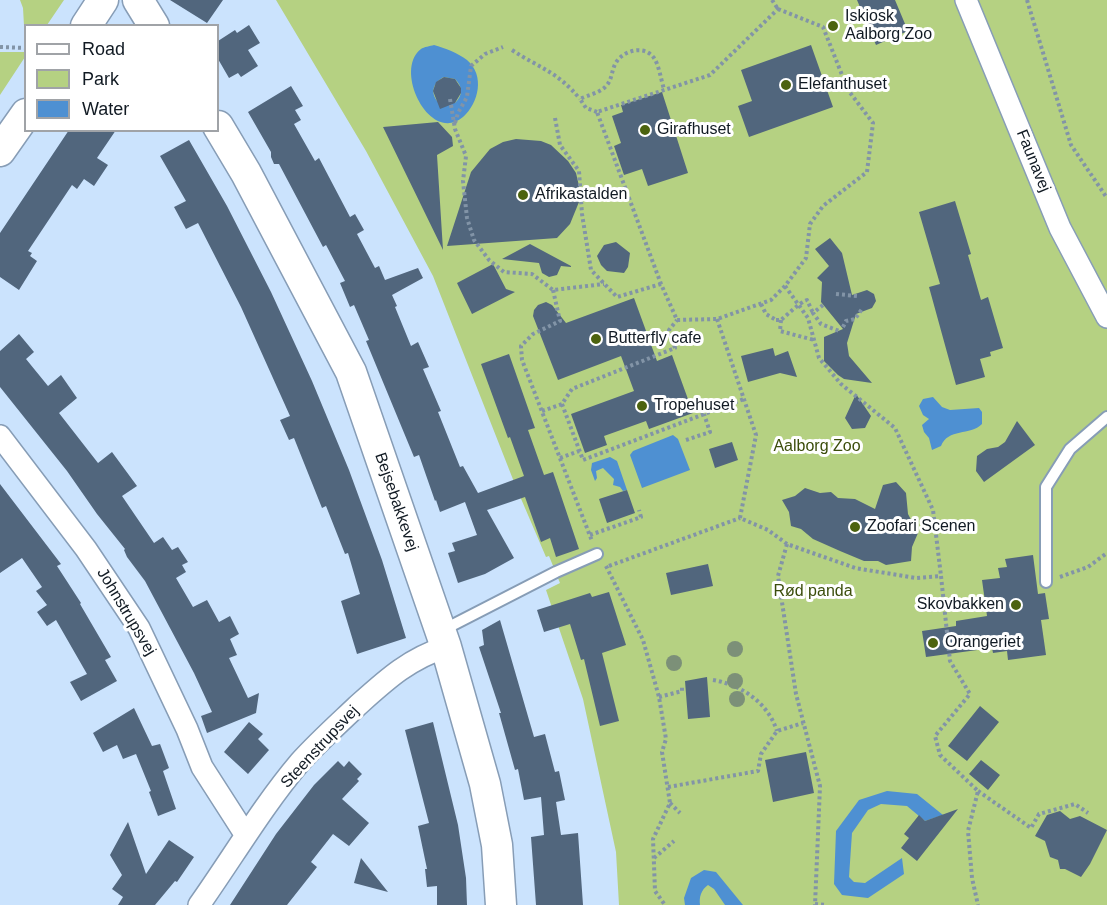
<!DOCTYPE html>
<meta charset="utf-8">
<style>
body{margin:0}
#map{position:relative;width:1107px;height:905px;overflow:hidden;background:#cbe3fd;font-family:Helvetica,sans-serif}
canvas{display:block}
.legend{position:absolute;left:24px;top:24px;width:195px;height:108px;box-sizing:border-box;background:#fff;border:2px solid #a0a3a7;margin:0;padding:8px 10px;list-style:none;font-size:18px;color:#111a23}
.legend li{display:flex;align-items:center;gap:12px;height:30px}
.legend b{width:30px;border:2px solid #a0a3a7}
</style>
<div id="map">
<canvas width="1107" height="905"></canvas>
<ul class="legend">
<li><b style="height:8px;background:#fff"></b>Road</li>
<li><b style="height:16px;background:#b5d182"></b>Park</li>
<li><b style="height:16px;background:#4e90d2"></b>Water</li>
</ul>
</div>
<script>
const ctx = document.querySelector('canvas').getContext('2d');
ctx.lineJoin = 'round';
function paint(path, color) { ctx.fillStyle = color; ctx.fill(path, 'evenodd'); }
function trace(path, color, width, dash) { ctx.strokeStyle = color; ctx.lineWidth = width; ctx.lineCap = dash ? 'butt' : 'round'; ctx.setLineDash(dash || []); ctx.stroke(path); }
function label(font, color, halo, rows, align = 'center') {
  ctx.font = font + ' Helvetica,sans-serif'; ctx.lineWidth = 6; ctx.setLineDash([]); ctx.textBaseline = 'middle'; ctx.strokeStyle = halo; ctx.fillStyle = color; for (const [text, x, y, turn = 0] of rows) {
    ctx.save(); ctx.translate(x, y); ctx.rotate((+turn || 0) * Math.PI / 180); ctx.textAlign = isNaN(turn) ? turn : align; if (halo) ctx.strokeText(text, 0, 0); ctx.fillText(text, 0, 0); ctx.restore();
  }
}
const green = new Path2D(`
 M20,0h44l-17,25 -21,1 -1,17 -2,-35z
 M276,0h831v905h-488l-3,-53 -33,-153 -37,-109 14,-7 -11,-27 -3,1 -30,-70 -83,-211 -67,-125z
 M0,52h26l-1,5 -25,38z`);
const water = new Path2D(`
 M434,45c11,3 24,8 33,15 18,15 12,43 -4,57 -33,28 -70,-47 -42,-68 3,-2 9,-3 13,-4zM444,77l11,2c8,8 8,16 0,24l-17,-1c-8,-9 -5,-20 6,-25z
 M933,397l9,10 8,3 29,-2 3,4v12c-12,12 -34,4 -41,22l-9,4 -3,-12 -5,-6 -2,-7 7,-6 -6,-4 -4,-9 4,-7z
 M673,435l5,4 12,31 -48,18 -12,-33 3,-4z
 M610,457l7,4 10,29 -4,1 -3,-4 -7,-2 1,-6 -11,-11 -7,3 1,7 -2,3 -4,-11 1,-7z
 M887,791l30,3 26,21 -18,6 -18,-15 -26,-2 -13,6 -16,23 -3,44 5,5 11,1 37,-25 2,16 -36,24 -26,-3 -8,-11 2,-53 23,-31z
 M704,870l12,2 27,33h-18l-11,-16 -6,-4c-7,5 -9,12 -8,20h-15l-1,-7 7,-20z`);
const building = new Path2D(`
 M170,0h53l-16,23z
 M857,0h38l13,31 -32,14z
 M249,25l11,18 -12,7 10,16 -17,11 -3,-4 -9,5 -11,-19v-18l17,-11 2,3z
 M811,45l22,62 -84,30 -11,-31 14,-5 -11,-31z
 M444,77l11,2 6,9v5l-6,10 -15,6 -7,-18 3,-9z
 M291,86l12,20 -8,4 6,10 -7,4 21,37 4,-3 31,59 5,-3 9,16 -7,4 18,34 4,-2 6,14 33,-12 5,10 -31,17 5,11 -2,1 16,39 7,-4 11,25 -6,2 18,42 -3,1 22,55 3,-1 15,27 46,-17 -14,-39 -2,1 -27,-74 28,-10 26,74 -7,2 16,45 9,-3 26,77 -23,8 -6,-19 -9,4 -16,-45 -38,13 27,48 -29,16 -27,9 -10,-30 7,-2 -3,-8 25,-8 -12,-33 -25,10 -4,-12 -1,1 -16,-46 -5,2 -48,-116 3,-1 -15,-35 -4,2 -10,-24 5,-2 -19,-36 -3,2 -44,-83h-5l-3,-7v-5l-23,-40z
 M662,92l26,81 -40,13 -6,-17 -18,6 -10,-29 7,-3 -9,-27 11,-4 -2,-7z
 M438,122l14,15 1,9 -16,9 6,95 -60,-123z
 M69,130h47l-19,28 11,7 -14,21 -10,-7 -7,10 -5,-4 -44,66 4,2 -2,3 7,5 -18,29 -19,-13v-44z
 M516,139l25,2 10,4 17,16 8,12 3,13v16l-9,22 -13,14 -110,8 24,-74 19,-23 13,-7z
 M189,140l38,66 44,86 41,89 37,89 33,90 24,78 -49,16 -16,-53 19,-7 -12,-41 -3,1 -19,-48 -4,2 -28,-70 -5,2 -9,-20 10,-4 -49,-109 -43,-84 -12,6 -12,-22 12,-6 -26,-45z
 M955,201l16,53 -3,1 13,45 7,-3 15,51 -13,4 1,4 -11,3 5,18 -29,8 -27,-98 11,-3 -21,-72z
 M830,238l12,15 10,42 15,-5 7,4 2,7 -4,7 -16,6 -9,29 2,13 23,27 -28,-4 -6,-4 -14,-14v-24l19,-8 -22,-27 1,-20 -5,-4 12,-12 -14,-17z
 M616,242l14,11 -2,14 -4,6 -17,-2 -6,-6 -4,-9 7,-11z
 M530,244l41,22v1l-10,-1 -4,9 -8,2 -7,-4 -3,-10 -37,-4z
 M493,264l13,25 9,3 -43,22 -15,-31z
 M634,298l23,63 15,-6 21,58 -44,16 -3,-8 -42,15 3,9 -22,8 -14,-39 63,-23 -13,-35 -63,24 -25,-64 1,-6 4,-5 8,-3 6,3 14,18z
 M19,334l15,18 -8,7 22,27 13,-11 16,23 -18,15 39,50 14,-11 25,34 -15,10 32,47 9,-6 9,13 6,-3 10,15 -6,3 4,7 -10,6 17,29 14,-7 12,22 11,-6 9,18 -9,5 7,16 -8,3 19,40 11,-5 -3,20 -49,20 -6,-17 11,-4 -18,-39 -49,-92 -18,-24 -3,-7 1,-1 -28,-35 -30,-43 -67,-84v-36z
 M773,348l2,8 13,-5 9,26 -17,-4 -32,9 -7,-26z
 M856,394l15,22 -6,12 -13,1 -7,-11z
 M1017,421l18,24 -51,37 -8,-11 1,-15 10,-7 11,-2 7,-5z
 M732,442l6,18 -23,8 -6,-19z
 M896,482l10,11 2,21 10,19 -6,14 -1,14 -25,4 -8,-4h-14l-24,-10 -27,-12 -12,-10 -10,-3 -2,-14 -7,-12 13,-4 10,-8 15,5 11,-1 7,6 17,1 20,10 8,-24z
 M0,484l61,80 -4,2 24,37 -1,1 31,53 -6,3 12,21 -36,20 -11,-19 17,-8 -31,-54 -9,6 -10,-14 10,-7 -11,-14 6,-4 -20,-29 -22,15z
 M627,490l8,23 -28,10 -8,-24z
 M1033,555l5,39 7,-1 4,26 -8,1 5,35 -38,5 -1,-9 -14,2 -1,-5 -66,9 -4,-26 34,-5v-5l31,-5 -5,-36 18,-2 -2,-10 9,-1 -2,-8z
 M708,564l5,22 -42,9 -5,-22z
 M609,592l17,53 -24,8 17,68 -19,5 -16,-67 -3,1 -11,-36 -26,8 -7,-22 53,-17 2,4z
 M500,620l34,117 11,-3 10,38 4,-1 6,29 -9,2 5,33 17,-2 5,72h-47l-5,-68 13,-2 -3,-38 -17,3 -6,-31 -3,1 -16,-57h2l-22,-66 5,-2 -2,-15z
 M707,677l3,40 -22,2 -3,-38z
 M980,706l19,16 -32,39 -19,-15z
 M134,708l18,38 8,-2 9,24 -6,3 13,38 -18,7 -9,-24 2,-1 -15,-37 -13,5 -6,-14 -14,7 -10,-19z
 M249,722l14,12 -5,5 11,11 -21,24 -24,-22z
 M433,722l25,103 8,53 1,27h-30v-19l-10,1 -2,-18h2l-9,-43 11,-3 -24,-93z
 M806,752l8,41 -41,9 -8,-42z
 M981,760l19,15 -12,15 -19,-16z
 M338,761l6,6 5,-6 13,13 -5,5 2,2 -17,18 27,24 -20,23 -16,-12 -22,28 6,5 -30,38h-57l46,-71 38,-49z
 M958,809l-41,52 -16,-13 8,-10 -5,-4 15,-19 6,6z
 M1060,811l10,8 10,-3 27,14 -17,34 -9,13 -16,-8h-5l-2,-9 -8,-3 -5,-16 -10,-5 12,-21z
 M128,822l18,52 23,-34 25,17 -17,25 -2,-1 -20,24h-37l5,-8 -11,-8 10,-14 -12,-20z
 M361,858l27,34 -34,-9z`);
const path = new Path2D(`
 M772,0l6,9
 M1027,0l44,145 36,53
 M778,9l45,18 25,63 25,33 -6,49 -44,34 -13,18 -4,34 -21,28 -14,14 -54,19 -40,1 -16,-36 -64,-172 113,-37z
 M0,47l26,1
 M512,50c27,18 45,21 68,49
 M450,99l5,30 11,27 -3,25 4,37 7,22 15,20 15,12 28,2 21,16 51,-6
 M597,112l-11,-4 -6,-9c8,-4 20,-6 26,-13 7,-7 5,-17 11,-25 8,-11 28,-16 37,-3 5,7 7,22 10,31
 M555,118l5,27 19,26 3,43 9,56 26,27 44,-13
 M455,123l3,-10 9,-16 4,-31 14,-12 18,-7
 M785,286l23,32 11,40 22,26 54,44 38,82 8,66
 M553,290l7,31 -27,13 -12,12 1,14 70,181
 M836,294l21,2
 M761,304l5,10 10,6
 M823,305l-10,8 8,11 18,7
 M717,319l39,116 -16,83 28,12 19,14 68,24 61,10 25,-2 9,85 20,33 -35,42 5,19 38,36 -10,40 4,47 6,27
 M781,320l-1,11 34,9
 M843,327l3,-6 9,-2 7,-10
 M562,404l21,56 161,-61
 M542,411l20,-7 10,-15 103,-41 -6,-18 8,-10
 M686,440l24,-8 -6,-18
 M560,458l19,-7
 M590,535l51,-18 -2,-7
 M787,544l-9,32 18,118 24,92 -5,119
 M606,566l37,74 16,57 7,42 -4,13 8,51 -17,36 2,52 10,14
 M609,566l131,-48
 M1060,577l28,-10 19,-14
 M713,680c29,5 55,23 64,51
 M659,697l23,-6v-5
 M668,787l90,-16 3,-17 16,-23 26,-8
 M978,791l53,37 8,-14 36,-10 13,9
 M670,803l10,10
 M654,858l20,-17
 M815,904l11,1`);
const lane = new Path2D(`
 M1046,582v-95l24,-38 37,-32
 M441,631l115,-59 41,-18`);
const street = new Path2D(`
 M966,0l94,228 47,89
 M0,436l86,113 53,79 48,101 15,38 43,67
 M199,905c34,-48 63,-98 101,-143 17,-19 37,-37 56,-55 29,-26 52,-48 90,-60`);
const secondary = new Path2D(`
 M138,0l16,26
 M86,26l17,-26
 M218,126l28,47 105,199 95,275 39,137 12,61 4,60
 M0,151l26,-37`);
const pathBridge = new Path2D(`
 M776,320h5c7,-6 18,-17 26,-20l6,13`);
const trees = [
 [735,649],
 [674,663],
 [735,681],
 [737,699]
];
const markers = [
 [833,26,6,"#4c630f"],
 [786,85,6,"#4c630f"],
 [645,130,6,"#4c630f"],
 [523,195,6,"#4c630f"],
 [596,339,6,"#4c630f"],
 [642,406,6,"#4c630f"],
 [855,527,6,"#4c630f"],
 [1016,605,6,"#4c630f"],
 [933,643,6,"#4c630f"]
];
const poiNames = [
 ["Iskiosk",845,17],
 ["Aalborg Zoo",845,35],
 ["Elefanthuset",798,85],
 ["Girafhuset",657,130],
 ["Afrikastalden",535,195],
 ["Butterfly cafe",608,339],
 ["Tropehuset",654,406],
 ["Zoofari Scenen",867,527],
 ["Skovbakken",1004,605,"right"],
 ["Orangeriet",945,643]
];
const streetNames = [
 ["Faunavej",1033,161,68],
 ["Bejsebakkevej",396,502,71],
 ["Johnstrupsvej",126,612,59],
 ["Steenstrupsvej",320,747,-47]
];
const parkNames = [
 ["Aalborg Zoo",817,447],
 ["Rød panda",813,592]
];
paint(green, '#b5d182');
paint(water, '#4e90d2');
paint(building, '#51667d');
trace(lane, '#879db6', 14);
trace(street, '#879db6', 24);
trace(secondary, '#879db6', 33);
trace(path, '#8294a7', 4, [3, 3]);
trace(lane, '#fff', 10);
trace(street, '#fff', 21);
trace(secondary, '#fff', 30);
trace(pathBridge, '#8294a7', 4, [3, 3]);
ctx.fillStyle = '#7c9078';
for (const [x, y] of trees) { ctx.beginPath(); ctx.arc(x, y, 8, 0, 2 * Math.PI); ctx.fill(); }
for (const [x, y, r, color] of markers) { const dot = new Path2D(); dot.arc(x, y, r, 0, 2 * Math.PI); ctx.fillStyle = color; ctx.fill(dot); trace(dot, '#fff', 2); }
label('16px', '#111a23', '#fff', poiNames, 'left');
label('16px', '#111a23', '#fff', streetNames);
label('16px', '#3b4d0b', '#fff', parkNames);
</script>
